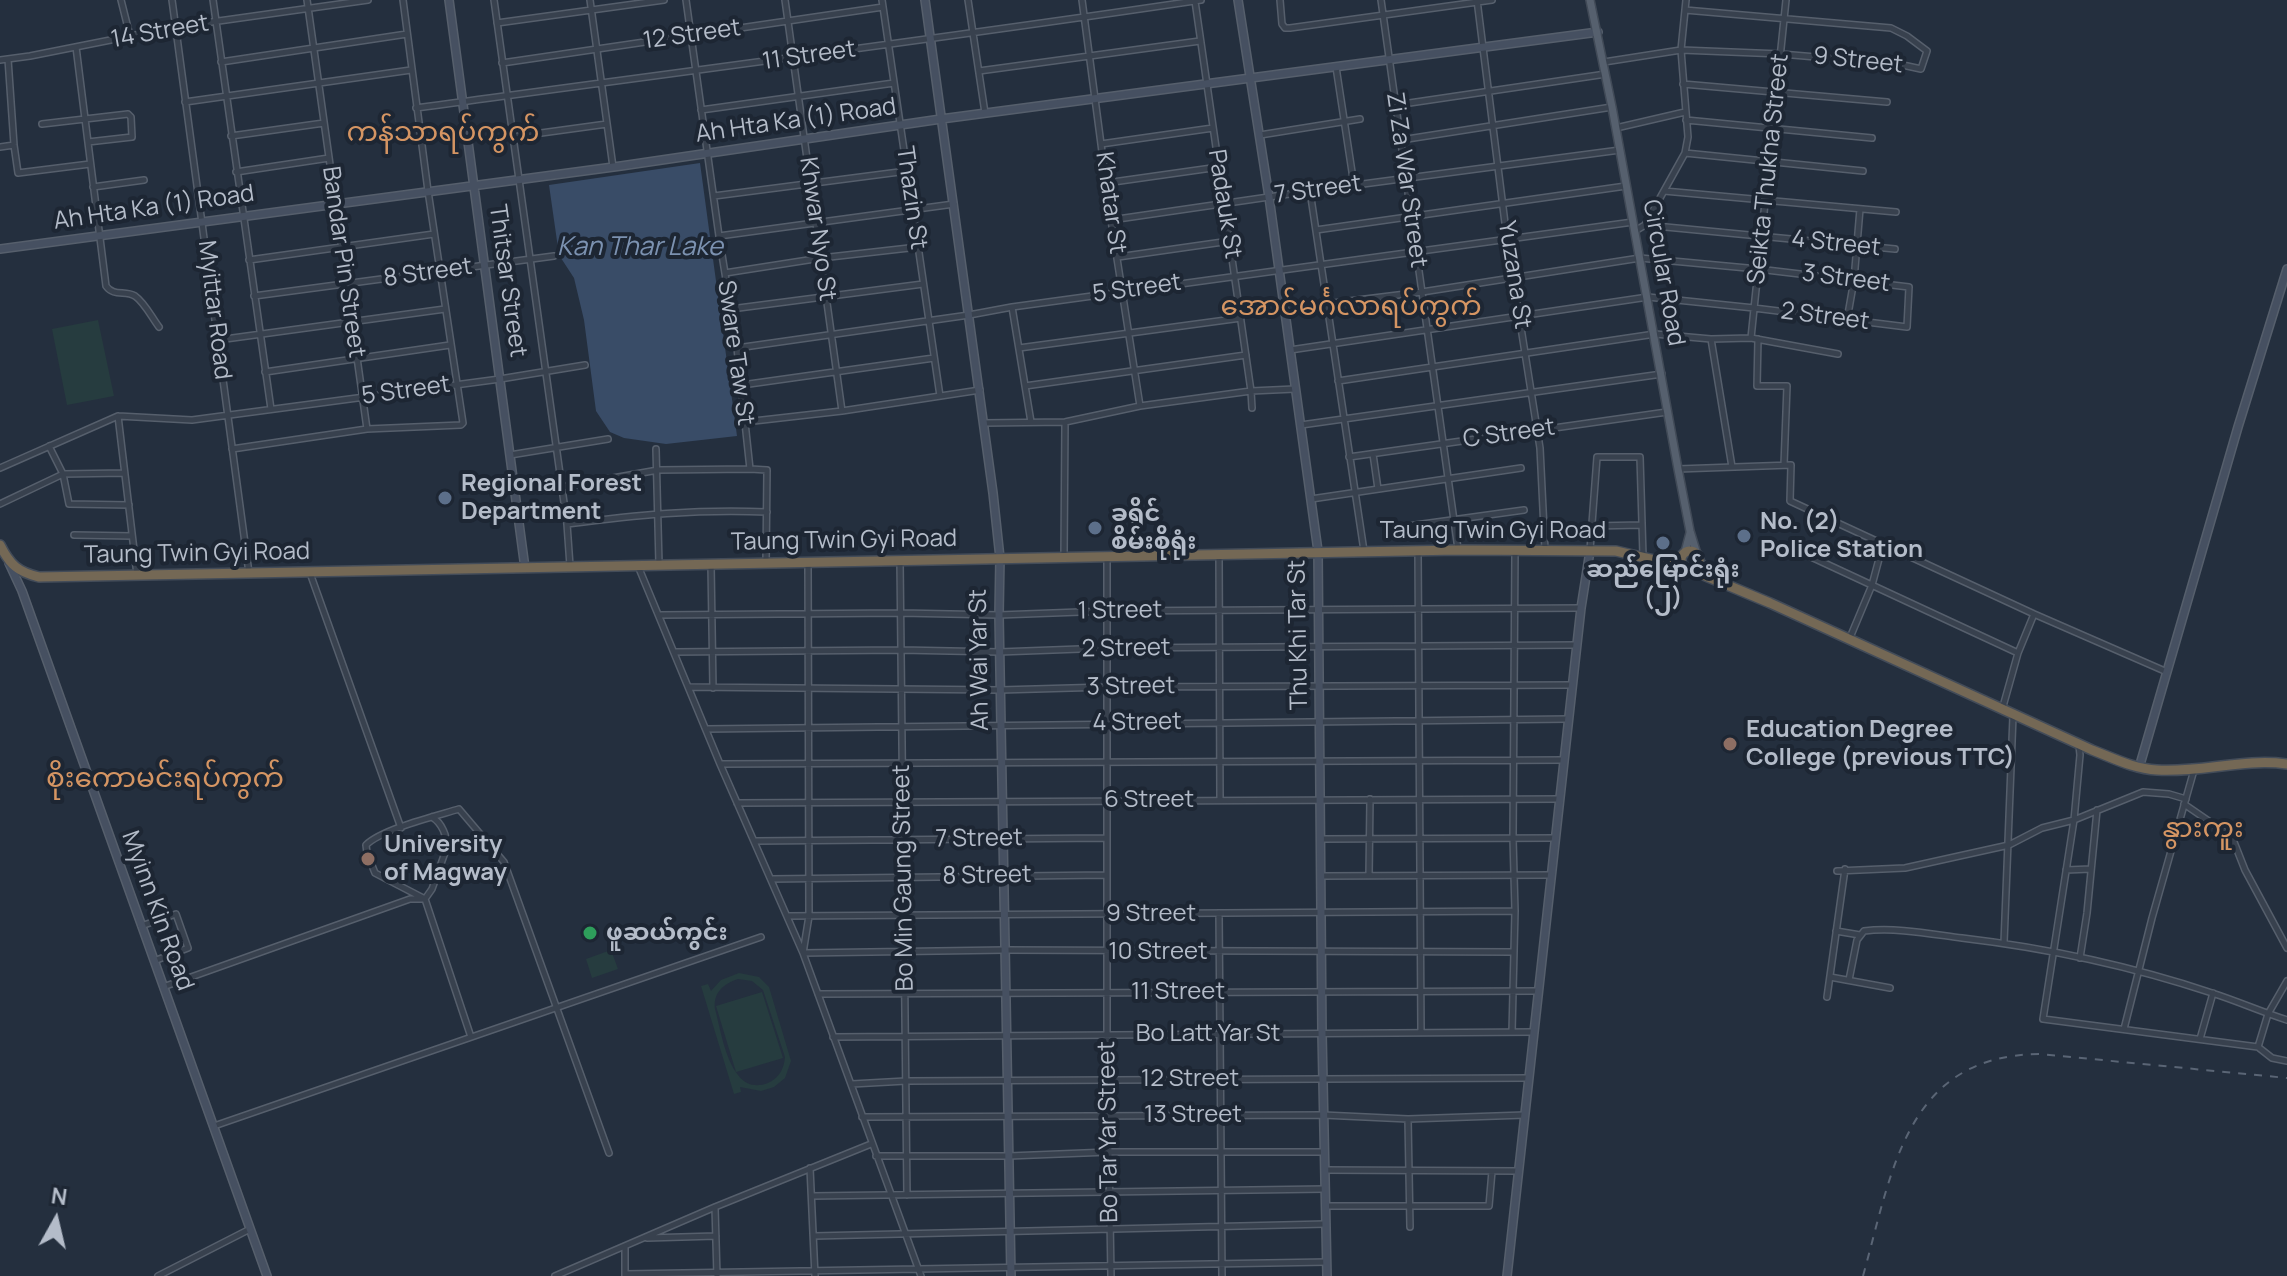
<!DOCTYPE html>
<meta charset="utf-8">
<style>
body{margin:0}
#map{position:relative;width:2287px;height:1276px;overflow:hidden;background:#242f3e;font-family:Manrope,sans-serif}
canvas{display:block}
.north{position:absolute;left:16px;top:1180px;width:80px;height:80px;-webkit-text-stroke:6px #1d2633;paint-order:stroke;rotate:8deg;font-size:22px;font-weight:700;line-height:32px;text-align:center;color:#b4bcc9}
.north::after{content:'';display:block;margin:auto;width:28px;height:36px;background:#b4bcc9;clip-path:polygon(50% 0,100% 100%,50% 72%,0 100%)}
</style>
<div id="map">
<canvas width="2287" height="1276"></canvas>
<div class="north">N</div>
</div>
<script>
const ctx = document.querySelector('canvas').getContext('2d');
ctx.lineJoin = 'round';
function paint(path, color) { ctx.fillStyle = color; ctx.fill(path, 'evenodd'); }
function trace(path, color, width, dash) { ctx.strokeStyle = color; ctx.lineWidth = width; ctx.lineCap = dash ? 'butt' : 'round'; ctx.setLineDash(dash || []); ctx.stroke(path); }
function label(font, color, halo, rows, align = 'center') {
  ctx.font = font + ' Manrope,"Noto Sans Myanmar",sans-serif'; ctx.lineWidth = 8; ctx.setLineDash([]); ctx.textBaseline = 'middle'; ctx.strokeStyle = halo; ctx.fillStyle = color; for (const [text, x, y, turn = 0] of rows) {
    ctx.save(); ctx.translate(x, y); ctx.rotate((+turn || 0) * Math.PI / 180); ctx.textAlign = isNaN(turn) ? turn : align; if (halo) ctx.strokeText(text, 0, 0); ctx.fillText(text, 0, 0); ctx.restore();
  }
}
const green = new Path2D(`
 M98,320l16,76 -47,9 -15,-76z
 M611,950l7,19 -26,9 -6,-19z
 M739,973l20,4 10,10 22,74 -6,17 -11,9 -13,4 -21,-4 1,5 -7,2 -33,-108 7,-2 3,7 10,-11zM738,979l14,2 11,9 22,67c-1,12 -6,21 -17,26 -38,15 -46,-49 -53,-74 -2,-16 8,-25 23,-30z
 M762,992l21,66 -47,14 -20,-66z`);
const water = new Path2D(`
 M700,163l37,273 -71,8 -42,-6 -14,-6 -14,-21 -12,-91 -10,-42 -15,-23 -10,-70z`);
const street = new Path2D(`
 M121,0l9,36
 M172,0l77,573
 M213,0l58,409
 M307,0l60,429
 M494,0l73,524 3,42
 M590,0l23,167
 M686,0l33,236 18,112 13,121
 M785,0l57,411
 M882,0l58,396
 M968,0l17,113
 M1082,0l29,220 29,186
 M1280,0l2,24 3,4h5l202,-28
 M1381,0l77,549
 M1477,0l30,239 33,209 5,102
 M1195,1l56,390 1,17
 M497,23l167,-23
 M76,47l30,239c8,11 19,4 29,10 10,7 17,22 24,31
 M8,59l6,86 4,28 72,-9
 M0,60l30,-4 146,-29 192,-27
 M221,62l186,-28
 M1604,62l77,-12 100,4 117,10 23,5 6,-18 -20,-15 -16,-8 -206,-18
 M502,63l381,-56
 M1336,67l18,118
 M979,71l221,-30
 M1683,84l204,18
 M185,102l226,-32
 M1396,105l210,-31
 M416,108c262,-36 524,-69 785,-108
 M701,110l193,-27
 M1686,120l186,18
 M42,124l86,-10 3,3 1,20 -44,5
 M1616,128l69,-16
 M1260,135l100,-16
 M231,136l93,-13
 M512,137l95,-13
 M1401,140l211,-33
 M1101,144l112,-16
 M0,147l14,-2
 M1685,153l178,18
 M236,172l93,-14
 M1106,183l113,-16
 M93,187l51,-7
 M1310,191l54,360
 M1664,191l232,21
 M714,196l193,-25
 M1111,220l199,-29 310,-41
 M1645,225l40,-72 3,-16 -7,-87 5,-50
 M1316,230l310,-44
 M1635,231l10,-6 250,24
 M719,236l235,-32
 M1118,257l112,-16
 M249,260l185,-26
 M725,273l96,-15 97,-11
 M254,296l300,-40
 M1012,307l19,115
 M731,309l192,-25
 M1847,320l7,-40 6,-71
 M1751,338l35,-338
 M1711,339l21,128
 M1758,339l-1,47h30l-3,79
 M218,340l227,-31
 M737,348l232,-33 43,-8 621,-85
 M1019,348l222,-30
 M1290,350l358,-53 106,11 153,19 2,-40 -151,-18 -118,-11 -218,34 -97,12
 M265,372l185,-27
 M1338,381l317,-47 56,5 40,-1 87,16
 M742,385l192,-27
 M1025,386l221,-31
 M118,416l19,159
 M745,422l97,-11 138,-21
 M984,423l81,-1 75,-16 111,-15 44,-2
 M1301,425l361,-51
 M49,446l14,28 6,30 60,1
 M232,449l135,-20 94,-4 2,-2 -35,-232 -25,-191
 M656,449l3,115
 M1373,454l5,35
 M510,455l98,-16
 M1349,457l318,-45
 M0,468l118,-52 74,4 308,-41 85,-14
 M1678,469l113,-4 -1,36 244,113 133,58
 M562,487l96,-17 92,-1 17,1 -1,93
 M1311,499l210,-31
 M0,504l63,-30 61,-1
 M567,524c69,-9 130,-15 200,-12
 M1593,526l49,-1
 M1401,527l123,-17
 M74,535l58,1
 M1590,550l7,-93h43l3,99
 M1418,551l3,481
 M1219,554l1,246
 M1807,555l211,98 -16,57
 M1064,557l1,-135
 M1107,557v478l4,241
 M900,561l7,634
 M808,563l1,353 -6,37 118,323
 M711,565l2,123
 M638,566l82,198 83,189 202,-3 508,2
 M310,573l91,255
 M659,615l242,-2 98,2 108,-4 474,-3
 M1849,640l23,-55 11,-41
 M674,652l227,-2 98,2 108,-4 470,-3
 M2018,653l16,-39
 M690,687l310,3 107,-3 465,-2
 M706,729l862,-10
 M2079,745l1,10 -6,65 -31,199 215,28 14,11 15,3
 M721,764l843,-4
 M737,803l823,-4
 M2184,804l48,33 13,33 42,78
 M432,817c10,6 15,19 15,30l-15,42 -7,10 -50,-26 -8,-20 -1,-8c16,-16 70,-29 93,-36l45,53 105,291
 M1321,839l234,-1
 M755,841l352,-3
 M2066,870l25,-1
 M1837,871l68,-3 104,-23 33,-17 32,-8 69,-28 26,2 17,5
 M1321,876l230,-1
 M1369,876l1,-77
 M771,879l336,-4
 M1219,913l3,363
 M787,916l728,-5
 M141,926l35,-12 12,34 -34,13
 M1836,931l24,4
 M2004,943l9,-227
 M2080,958l7,-45 10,-103
 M1830,977l60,11
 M1849,980l8,-40 7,-9c31,-4 67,3 98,7 85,10 169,28 250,55 25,8 50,19 75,27
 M163,987l247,-88h15l46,138
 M818,994l720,-3
 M1827,997l18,-128
 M2124,1029l28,-111 42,-148
 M1512,1032l3,-121 -2,-73 2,-288
 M833,1037l701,-5
 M2200,1039l13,-46
 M2258,1047l10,-33 19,-33
 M852,1084l54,-3 623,-3
 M862,1117l461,-2 85,4 117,-4
 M1408,1119l2,108
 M214,1126l547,-189
 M876,1156h133l100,-4h215
 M810,1168l5,108
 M1325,1170l193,1
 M812,1196l513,-7
 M1325,1206h164l3,-35
 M715,1207l2,69
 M814,1236l512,-12
 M647,1238l69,-2
 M625,1246v29
 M625,1274l702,-12
 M158,1276l92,-47
 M555,1276l160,-69 156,-63`);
const secondary = new Path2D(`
 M449,0l76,568
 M925,0l68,493 7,65 -1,57 12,661
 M1238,0l31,197 49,354 4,482 5,243
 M0,249l621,-83 320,-47 657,-87
 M9,563l13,28 245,685
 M2139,768l99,-341 49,-158
 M1507,1276l74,-668 9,-57`);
const primary = new Path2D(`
 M1590,0l22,107 66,362 12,62 7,23
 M1685,552l5,-19
 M1699,560l17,19
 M1665,561l17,-5`);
const highway = new Path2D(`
 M0,545c10,20 18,27 39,32l1419,-27 158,1 68,16
 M1681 560a9 9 0 1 1 18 0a9 9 0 1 1-18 0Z
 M1689,569l81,34 322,147c21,8 42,19 65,20 44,3 86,-12 130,-6`);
const rail = new Path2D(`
 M1863,1276c29,-103 42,-221 177,-222l247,24`);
const markers = [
 [445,498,8,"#5c6f8a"],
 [1095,528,8,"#5c6f8a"],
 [1744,536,8,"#5c6f8a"],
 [1663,543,8,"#5c6f8a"],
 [1730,744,8,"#8d6e63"],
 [368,859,8,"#8d6e63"],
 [590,933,8,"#2e9e5b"]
];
const streetNames = [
 ["14 Street",160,32,-10],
 ["12 Street",692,35,-8],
 ["11 Street",809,56,-8],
 ["9 Street",1858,61,6],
 ["Ah Hta Ka (1) Road",796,121,-8],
 ["Seikta Thukha Street",1769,169,-84],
 ["Zi Za War Street",1406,180,82],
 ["7 Street",1318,190,-8],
 ["Thazin St",911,198,82],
 ["Khatar St",1110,203,82],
 ["Padauk St",1224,204,81],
 ["Ah Hta Ka (1) Road",154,208,-8],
 ["Khwar Nyo St",817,229,82],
 ["4 Street",1836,244,6],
 ["Bandar Pin Street",343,262,82],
 ["8 Street",428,273,-8],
 ["Circular Road",1663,273,80],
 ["Yuzana St",1514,275,81],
 ["3 Street",1846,279,7],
 ["Thitsar Street",507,281,82],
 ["5 Street",1137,289,-8],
 ["Myittar Road",214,310,83],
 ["2 Street",1825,317,7],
 ["Sware Taw St",735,353,82],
 ["5 Street",406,391,-8],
 ["C Street",1509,434,-8],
 ["Taung Twin Gyi Road",1493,531],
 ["Taung Twin Gyi Road",844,541,-1],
 ["Taung Twin Gyi Road",197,554,-1],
 ["1 Street",1120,611,-1],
 ["Thu Khi Tar St",1299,635,-91],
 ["2 Street",1126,649,-1],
 ["Ah Wai Yar St",980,660,-91],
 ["3 Street",1131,687,-1],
 ["4 Street",1137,723,-1],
 ["6 Street",1149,800],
 ["7 Street",979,839,-1],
 ["8 Street",987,876,-1],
 ["Bo Min Gaung Street",904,878,-91],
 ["Myinn Kin Road",157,911,70],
 ["9 Street",1151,914],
 ["10 Street",1158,952],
 ["11 Street",1178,992],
 ["Bo Latt Yar St",1208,1034],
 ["12 Street",1190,1079],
 ["13 Street",1193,1115],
 ["Bo Tar Yar Street",1109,1132,-91]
];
const poiNames = [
 ["Regional Forest",461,484],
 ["Department",461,512],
 ["ခရိုင်",1111,514],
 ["စိမ်းစိုရုံး",1111,542],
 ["No. (2)",1760,522],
 ["Police Station",1760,550],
 ["ဆည်မြောင်းရုံး",1663,570,"center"],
 ["(၂)",1663,598,"center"],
 ["Education Degree",1746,730],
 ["College (previous TTC)",1746,758],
 ["University",384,845],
 ["of Magway",384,873],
 ["ဖူဆယ်ကွင်း",606,933]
];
const waterNames = [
 ["Kan Thar Lake",640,248]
];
const quarterNames = [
 ["ကန်သာရပ်ကွက်",443,133],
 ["အောင်မင်္ဂလာရပ်ကွက်",1351,307],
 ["စိုးကောမင်းရပ်ကွက်",165,779],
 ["နွားကူး",2203,829]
];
paint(green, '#263c3f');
paint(water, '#394c67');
trace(street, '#565f6c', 8);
trace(secondary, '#565f6c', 10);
trace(primary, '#414a57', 10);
trace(highway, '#434c59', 12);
trace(street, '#38414e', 5);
trace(secondary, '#465061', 7);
trace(primary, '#56606e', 7);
trace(highway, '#746855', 9);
trace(rail, '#5a6575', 2, [8, 8]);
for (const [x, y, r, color] of markers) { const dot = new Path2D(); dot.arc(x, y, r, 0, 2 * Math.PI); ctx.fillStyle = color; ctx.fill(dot); trace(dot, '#1d2633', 3); }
label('24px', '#b4bcc9', '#1d2633', streetNames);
label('bold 24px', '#b4bcc9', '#1d2633', poiNames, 'left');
label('italic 26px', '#7c92b1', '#1d2633', waterNames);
label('28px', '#d59563', '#1d2633', quarterNames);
</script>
